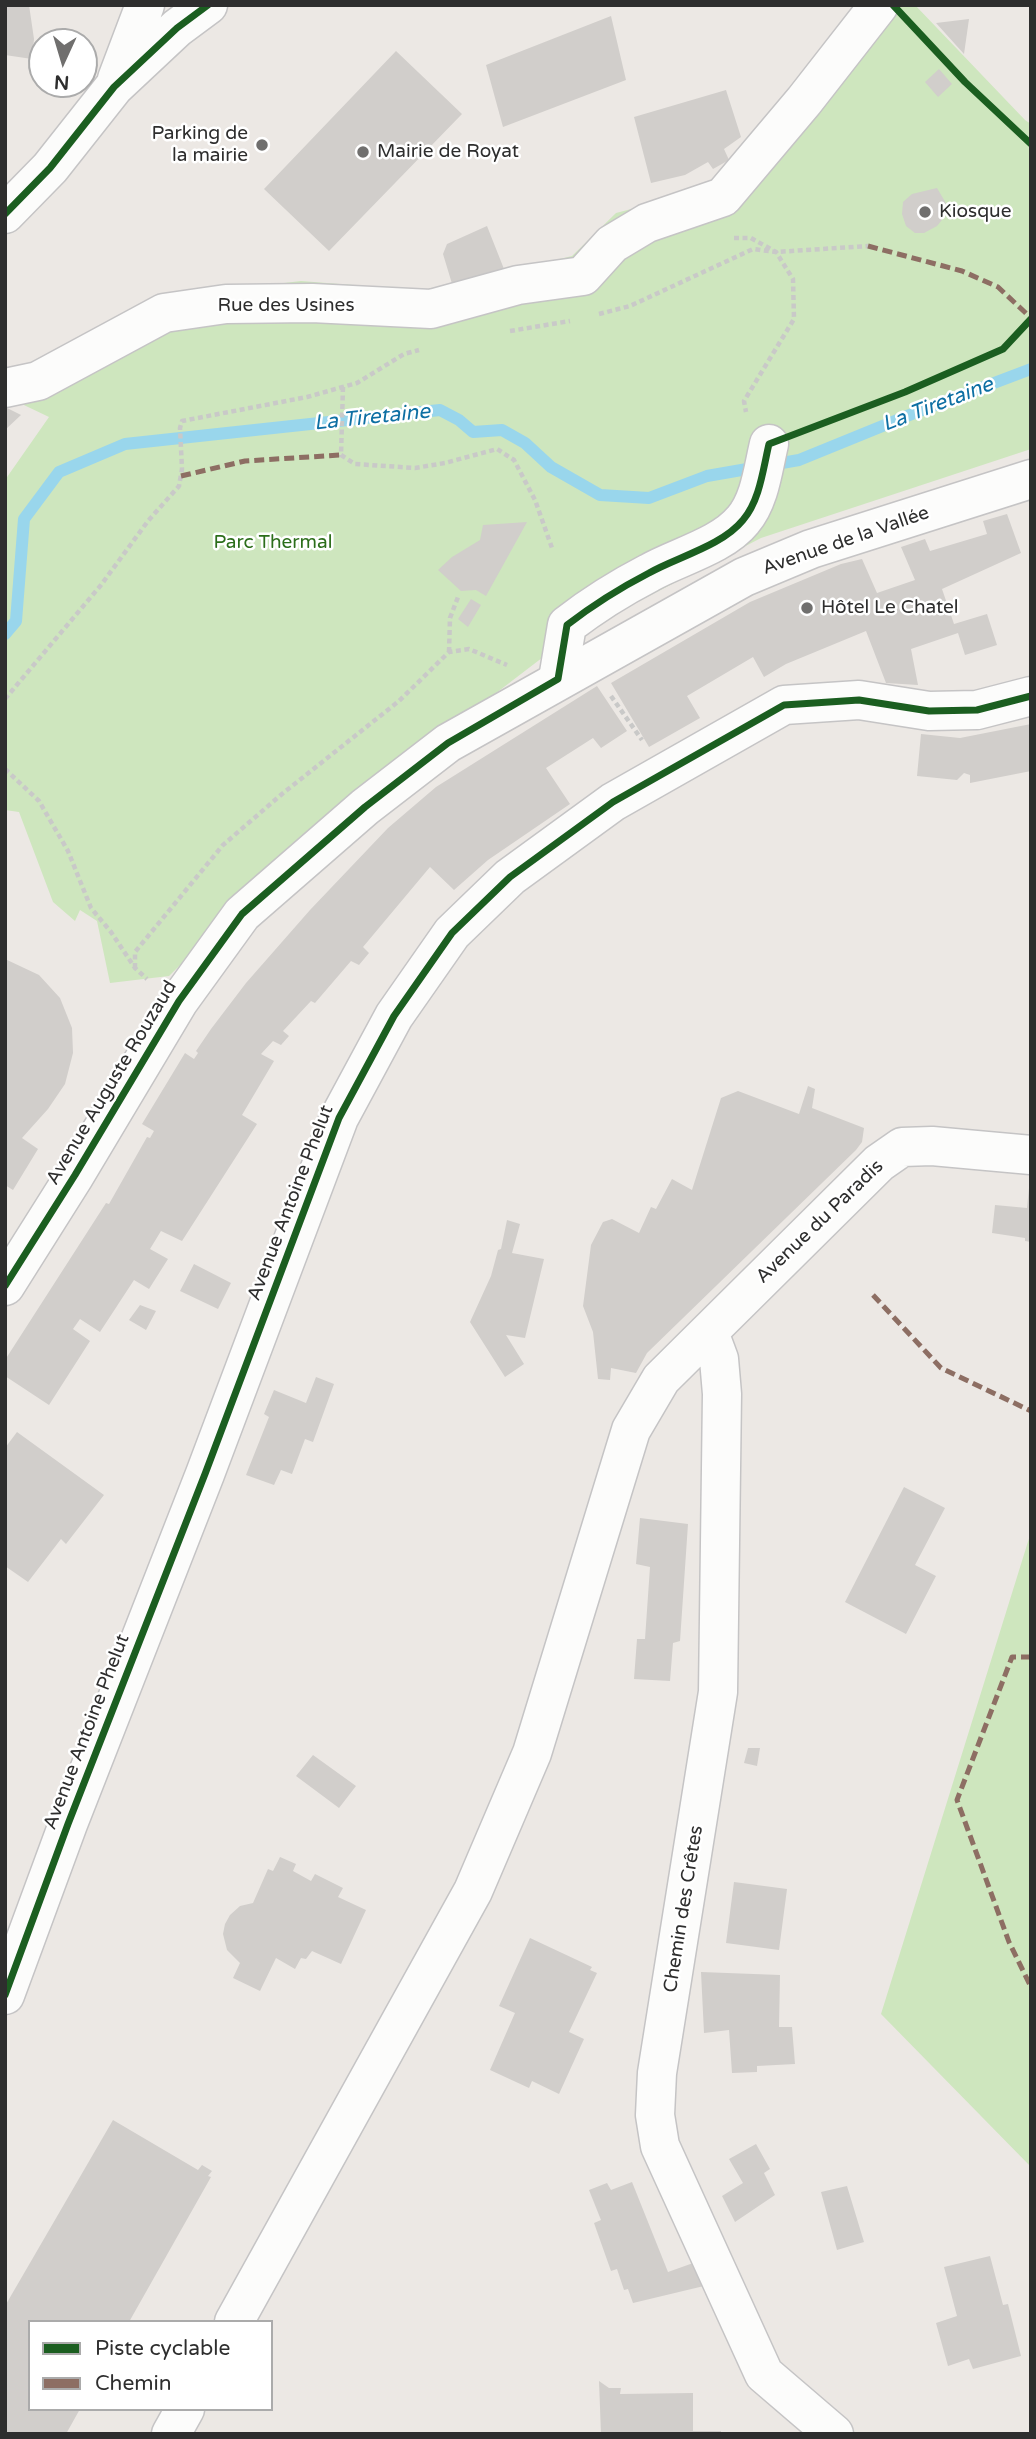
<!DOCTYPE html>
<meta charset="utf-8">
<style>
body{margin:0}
#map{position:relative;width:1036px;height:2439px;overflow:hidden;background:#ece8e4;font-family:"Varela Round",sans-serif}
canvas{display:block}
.frame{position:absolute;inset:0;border:7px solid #2e2e2e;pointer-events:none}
.legend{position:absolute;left:28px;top:2320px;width:245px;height:91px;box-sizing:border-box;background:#fff;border:2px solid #ababab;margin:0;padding:9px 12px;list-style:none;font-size:21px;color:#2e2e2e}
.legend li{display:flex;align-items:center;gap:14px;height:35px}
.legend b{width:35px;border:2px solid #ababab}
.north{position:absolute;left:28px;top:28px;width:70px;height:70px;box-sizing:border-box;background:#fff;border:2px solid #ababab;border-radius:50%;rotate:184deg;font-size:19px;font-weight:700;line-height:28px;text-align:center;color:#2e2e2e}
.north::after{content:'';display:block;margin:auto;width:24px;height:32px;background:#706f6e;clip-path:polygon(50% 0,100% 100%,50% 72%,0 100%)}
</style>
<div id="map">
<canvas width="1036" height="2439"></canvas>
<div class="frame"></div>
<ul class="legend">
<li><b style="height:9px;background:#1b5e20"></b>Piste cyclable</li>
<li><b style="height:9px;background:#8d6e63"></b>Chemin</li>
</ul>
<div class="north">N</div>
</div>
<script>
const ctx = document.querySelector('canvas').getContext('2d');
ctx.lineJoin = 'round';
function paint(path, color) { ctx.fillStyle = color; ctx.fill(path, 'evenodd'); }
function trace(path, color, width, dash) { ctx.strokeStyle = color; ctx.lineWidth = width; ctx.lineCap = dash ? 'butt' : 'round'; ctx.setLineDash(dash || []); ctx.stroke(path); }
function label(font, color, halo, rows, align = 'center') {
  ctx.font = font + ' "Varela Round",sans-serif'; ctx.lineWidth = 5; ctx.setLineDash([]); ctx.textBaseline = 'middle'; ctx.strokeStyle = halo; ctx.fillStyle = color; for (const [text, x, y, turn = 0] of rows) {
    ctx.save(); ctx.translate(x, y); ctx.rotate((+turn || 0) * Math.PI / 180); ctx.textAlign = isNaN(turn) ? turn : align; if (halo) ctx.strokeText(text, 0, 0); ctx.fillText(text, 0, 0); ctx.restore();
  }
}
const green = new Path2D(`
 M873,5h42l110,115 6,4v325l-270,89 -193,100 -247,189 -152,149 -59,7 -13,-62 -17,-11 -5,11 -22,-19 -34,-90 -14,-2v-330l44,-63 -44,-21v-29l13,7 156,-78 127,-15 129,10 142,-35 44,-43 103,-27z
 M1031,1532v635l-150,-153z`);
const stream = new Path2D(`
 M5,634l11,-13 8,-102 35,-47 66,-28 315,-34 19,10 14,12 29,-2 23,13 26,24 49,28 49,3 58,-22 92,-16 113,-46 119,-45`);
const building = new Path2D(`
 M5,5h24l5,34 -2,20 -27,-4z
 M611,16l15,64 -123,47 -17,-62z
 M969,19l-5,35 -28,-31z
 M396,51l66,63 -133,137 -65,-62z
 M939,69l13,15 -14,13 -13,-15z
 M726,90l15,47 -17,12 5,11 -16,9 -5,-7 -23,13 -34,8 -17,-66z
 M937,188l13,22 -13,16 -13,7h-9l-9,-7 -4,-12 1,-12 9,-8z
 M487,226l17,43 -51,18 -10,-33 4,-10z
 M5,407l16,8 -16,15z
 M1007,514l14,39 -79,36 12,35 33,-10 10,31 -32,10 -7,-22 -47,16 7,36 -32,-2 -20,-52 -80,33 -22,13 -11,-20 -66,39 13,22 -51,29 -38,-64 139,-81 91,-38 21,-5 15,34 38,-13 -14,-33 24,-8 5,12 57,-17 -4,-13z
 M527,522l-41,74 -10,-6 -15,1 -23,-21 14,-13 28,-17 3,-15z
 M471,599l10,6 -13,22 -10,-8z
 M597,686l30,45 -26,17 -8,-10 -47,30 24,36 -82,56 -34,30 -24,-23 -67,80 6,6 -10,12 -8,-4 -36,42 -4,-2 -28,30 6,5 -8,9 -8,-4 -12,13 13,7 -32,54 15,9 -75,117 -21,-10 -11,18 18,10 -19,30 -15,-9 -34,52 -20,-13 -7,10 17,12 -41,64 -44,-29v-16l101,-157 3,1 38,-67 3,1 4,-7 -12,-7 43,-71 9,6 4,-6 -2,-2 15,-22 35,-46 64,-73 78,-82 48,-41z
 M1031,724v47l-61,12v-8l-6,-2 -7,7 -40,-4 4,-42 39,4z
 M5,959l34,16 21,23 12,30 1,25 -8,31 -17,25 -26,29 16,11 -25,41 -8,-5z
 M808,1086l7,3 -3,19 52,20 -2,14 -6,8 -209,203 -11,20 -25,-5 -1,12 -12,-1 -5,-47 -10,-26 8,-61 12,-23 9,-3 27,14 12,-26 5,2 16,-30 20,11 29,-92 17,-7 61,23z
 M1029,1188h2v54l-6,-1v-3l-33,-5 3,-28 32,3z
 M507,1220l13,4 -8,29 32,6 -19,79 -19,-3 18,29 -19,13 -35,-55 21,-46 7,-26 3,-1z
 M194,1264l37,19 -13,26 -38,-18z
 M140,1305l16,6 -10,19 -17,-10z
 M316,1377l18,7 -21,58 -8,-3 -13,35 -11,-4 -7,15 -28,-10 23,-58 -5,-3 10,-24 32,13z
 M17,1432l87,63 -38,49 -5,-5 -33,43 -23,-16v-118z
 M904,1487l41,21 -30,57 21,11 -30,58 -61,-32z
 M640,1518l48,6 -8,117 -7,2 -3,38 -36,-2 3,-40h8l5,-72 -14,-3z
 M748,1748h12l-3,18 -13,-3z
 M313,1755l43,31 -17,22 -43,-32z
 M280,1857l16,7 -3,7 18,10 4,-7 28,14 -5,9 28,13 -25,54 -29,-13 -6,8 -5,-1 -6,11 -19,-11 -16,33 -27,-13 7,-15 -13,-13 -4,-16 2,-10 5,-9 10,-9 13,-3 15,-34 5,2z
 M734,1882l53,7 -8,61 -53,-7z
 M530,1938l62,29 -2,3 7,3 -28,59 15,7 -25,55 -27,-13 -3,7 -39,-18 25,-57 -16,-7z
 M701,1972l79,3 -1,52h13l3,37 -38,2v6l-25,1 -3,-43 -25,3z
 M113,2120l85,50 4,-5 10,6 -4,5 3,1 -82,145h-99v87h50l-14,25h-61v-128z
 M756,2144l14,25 -6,4 11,22 -40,27 -13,-26 21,-13 -14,-24z
 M632,2182l36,90 28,-10 8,24 -71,17 -5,-14 -4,1 -7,-21 -6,2 -17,-48 7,-3 -12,-30 18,-7 4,7z
 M847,2186l17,56 -27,8 -16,-58z
 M990,2256l13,49 5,-1 13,52 -48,13 -4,-10 -21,7 -12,-43 21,-7 -13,-49z
 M599,2381l10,7h12l-1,6 73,-1v38h28v3h-120z`);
const path = new Path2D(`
 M913,26l52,56 66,62
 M734,238h17l25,14 17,27 1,40 -50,82 2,11
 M599,314l31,-8 123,-57 23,3 92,-6
 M510,331l60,-10
 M343,387l-2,68 14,9 60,4 30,-5 52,-14 17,11 21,40 17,48
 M449,652l1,-34 8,-21
 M611,696l31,44
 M5,699l96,-114 47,-64 31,-35 3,-17 -2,-41 2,-7 125,-24 50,-14 47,-29 15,-4
 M5,769l34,32 29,50 23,57 20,24 24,36 12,11
 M135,968v-16l88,-107 59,-51 117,-93 50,-49 20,-3 38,16`);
const minor = new Path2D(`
 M5,388l33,-7 126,-68 62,-9 86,-1 119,6 87,-24 65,-9 29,-32 35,-21 76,-26 81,-96 75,-96
 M558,679l9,-54c26,-20 53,-37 82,-52 28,-16 73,-27 94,-53 17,-20 20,-51 26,-76
 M709,1332l10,27 3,35 -4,298 -61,381 -2,42 5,31 104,228 70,60
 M5,1995l63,-171 137,-350 134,-356 55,-102 58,-83 58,-56 103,-75 171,-97 75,-5 70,11 48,-1 54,-14
 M234,2322l239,-431 59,-138 99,-323 30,-51 218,-216 23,-16 30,-1 99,9
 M171,2434l14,-25`);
const secondary = new Path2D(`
 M117,79l28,-74
 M5,214l45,-46 64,-81 63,-59 31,-23
 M5,1286l70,-111 104,-174 63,-87 123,-107 83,-64 296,-166 67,-28 220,-70`);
const quiet = new Path2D(`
 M868,246l94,25 36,16 33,31
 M181,476l64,-15 96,-6
 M873,1295l68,73 90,43
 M1031,1657h-19l-55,143 52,142 22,45`);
const cycleway = new Path2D(`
 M893,5l72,77 66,62
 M5,214l45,-46 64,-81 63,-59 31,-23
 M5,1286l70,-111 104,-174 63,-87 123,-107 83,-64 110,-64 9,-54c26,-20 53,-37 82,-52 28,-16 73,-27 94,-53 17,-20 20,-51 26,-76l136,-52 98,-43 28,-30
 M5,1995l63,-171 137,-350 134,-356 55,-102 58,-83 58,-56 103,-75 171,-97 75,-5 70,11 48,-1 54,-14`);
const markers = [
 [262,145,7,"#706f6e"],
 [363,152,7,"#706f6e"],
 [925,212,7,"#706f6e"],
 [807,608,7,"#706f6e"]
];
const poiNames = [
 ["Parking de",248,134,"right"],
 ["la mairie",248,156,"right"],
 ["Mairie de Royat",377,152],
 ["Kiosque",939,212],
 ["Hôtel Le Chatel",821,608]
];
const streetNames = [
 ["Rue des Usines",286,306],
 ["Avenue de la Vallée",846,541,-19],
 ["Avenue Auguste Rouzaud",112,1083,-59],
 ["Avenue Antoine Phelut",291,1203,-69],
 ["Avenue du Paradis",820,1222,-44],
 ["Avenue Antoine Phelut",87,1732,-69],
 ["Chemin des Crêtes",684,1909,-81]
];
const parkNames = [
 ["Parc Thermal",273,543]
];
const waterNames = [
 ["La Tiretaine",938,405,-21],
 ["La Tiretaine",372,418,-6]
];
paint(green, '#cee6be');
trace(stream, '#99d6ec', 12);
paint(building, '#d1cecb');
trace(minor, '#c5c4c5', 41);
trace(secondary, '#c5c4c5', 41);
trace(path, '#c9c9c8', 4.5, [5, 3.5]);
trace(minor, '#fcfcfb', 38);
trace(secondary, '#fcfcfb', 38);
trace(quiet, '#8d6e63', 5, [10, 5]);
trace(cycleway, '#1b5e20', 7);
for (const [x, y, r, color] of markers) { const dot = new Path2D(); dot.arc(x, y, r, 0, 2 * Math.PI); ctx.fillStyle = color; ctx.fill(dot); trace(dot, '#fff', 2.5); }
label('19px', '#2e2e2e', '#fff', poiNames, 'left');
label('19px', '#2e2e2e', '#fff', streetNames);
label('19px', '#2c6e1b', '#fff', parkNames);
label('italic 21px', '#0d6fa3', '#fff', waterNames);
</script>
